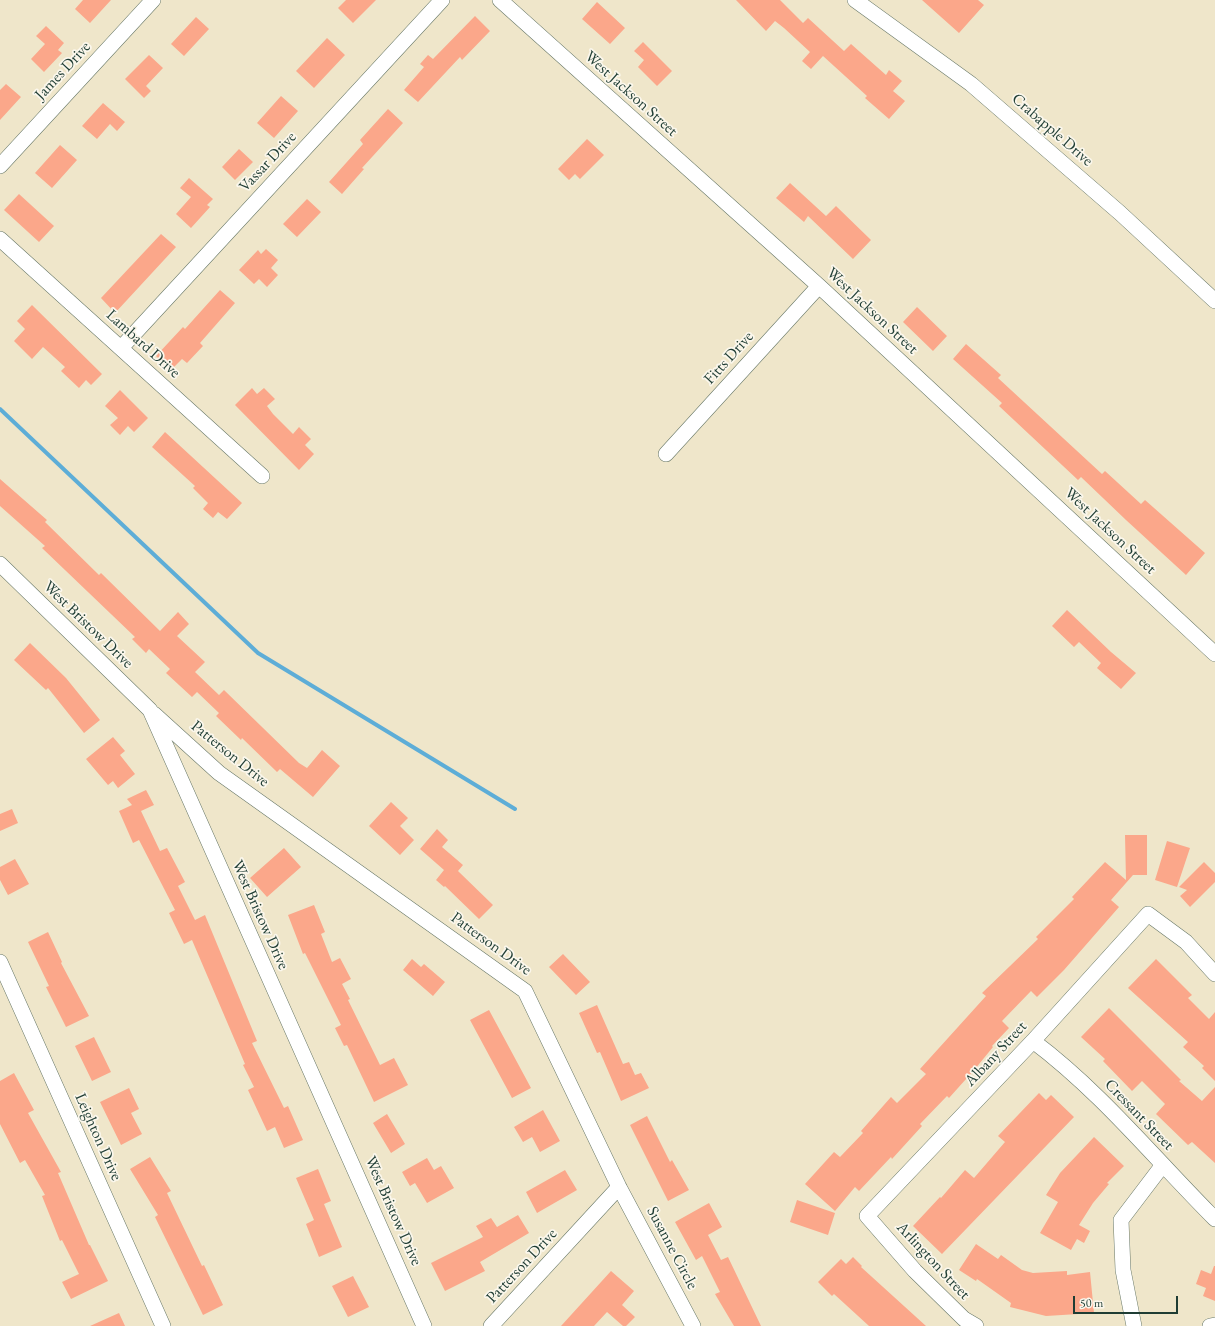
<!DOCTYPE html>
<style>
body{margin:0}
#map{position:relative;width:1215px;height:1326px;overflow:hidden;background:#efe6ca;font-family:"EB Garamond",serif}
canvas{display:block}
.scale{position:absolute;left:1073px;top:1296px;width:105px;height:18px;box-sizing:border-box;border:2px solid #1f3d34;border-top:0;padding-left:5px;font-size:12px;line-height:14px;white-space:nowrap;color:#1f3d34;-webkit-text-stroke:3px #fbf7ec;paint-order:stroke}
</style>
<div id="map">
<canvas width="1215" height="1326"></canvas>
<div class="scale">50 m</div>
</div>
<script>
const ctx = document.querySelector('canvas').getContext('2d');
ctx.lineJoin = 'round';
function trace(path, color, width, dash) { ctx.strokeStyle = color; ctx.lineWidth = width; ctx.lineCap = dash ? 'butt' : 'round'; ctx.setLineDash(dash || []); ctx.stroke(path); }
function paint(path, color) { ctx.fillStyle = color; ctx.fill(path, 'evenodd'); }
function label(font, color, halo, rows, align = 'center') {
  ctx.font = font + ' "EB Garamond",serif'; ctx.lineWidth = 3.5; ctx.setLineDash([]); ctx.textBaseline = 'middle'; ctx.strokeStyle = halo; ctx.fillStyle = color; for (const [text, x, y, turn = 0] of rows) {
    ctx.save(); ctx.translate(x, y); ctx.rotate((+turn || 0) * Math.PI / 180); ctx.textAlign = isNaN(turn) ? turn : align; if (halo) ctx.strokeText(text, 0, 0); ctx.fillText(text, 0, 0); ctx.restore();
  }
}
const stream = new Path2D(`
 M0,409l258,244 257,156`);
const building = new Path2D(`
 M83,0h28l-21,23 -15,-14z
 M346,0h30l-23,23 -15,-15z
 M736,0h44l23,23 5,-5 36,33 7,-7 35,31 3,-5 13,11 -9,10 12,10 -16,18 -24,-21 2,-2 -44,-40 -12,13 -9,-8 8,-9 -26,-24 -9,-7 -9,10z
 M922,0h56l6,5 -25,28z
 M597,2l28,26 -15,16 -28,-25z
 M475,16l15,15 -28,29 -2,-3 -42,45 -14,-12 20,-23 -4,-3 8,-9 5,4z
 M196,17l13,12 -25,27 -13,-12z
 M46,26l18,17 -6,7 4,3 -18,19 -13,-13 14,-15 -9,-8z
 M327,38l18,17 -31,33 -18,-17z
 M643,42l29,29 -15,15 -19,-19 6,-7 -10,-9z
 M149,55l14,13 -17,18 5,5 -7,7 -19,-19z
 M6,84l15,13 -21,23v-30z
 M281,96l17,15 -24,27 -17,-15z
 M103,103l22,19 -8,9 -7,-7 -13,15 -15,-13z
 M388,109l15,14 -41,45 2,1 -22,25 -13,-12 34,-38 -3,-4z
 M587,139l17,16 -24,24 -5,-5 -6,6 -11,-11z
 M60,145l17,15 -25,28 -17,-15z
 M239,149l14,13 -18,18 -13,-13z
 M189,178l24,21 -6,6 3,2 -19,21 -15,-14 15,-17 -11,-9z
 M790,183l36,33 10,-10 35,34 -18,19 -45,-43 -4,6 -28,-24z
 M19,194l35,32 -15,16 -35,-32z
 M307,199l14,13 -24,25 -14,-13z
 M161,234l15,13 -61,66 -14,-15z
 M266,249l12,11 -7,8 7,7 -11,12 -8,-8 -5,5 -15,-14 19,-20 3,4z
 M220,290l15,13 -35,40 3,3 -16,17 -5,-4 -11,11 -15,-14 27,-29 2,2z
 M32,305l70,69 -11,11 -5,-5 -7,8 -18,-17 4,-4 -22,-20 -11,12 -18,-18 11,-12 -8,-8z
 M917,307l30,29 -14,15 -30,-29z
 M966,344l35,31 -3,3 104,96 3,-3 36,33 4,-4 60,53 -19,22 -60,-55 -45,-43 -3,3 -79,-74 3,-3 -49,-44z
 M252,388l5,6 7,-6 11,11 -8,7 6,8 20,20 6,-7 12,12 -6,6 9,9 -15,16 -64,-65z
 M120,390l28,28 -14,14 -6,-6 -8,9 -10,-10 8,-7 -13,-12z
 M165,432l77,71 -15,16 -9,-7 -5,6 -10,-9 5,-6 -15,-15 2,-2 -43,-39z
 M0,479l47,41 -2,2 54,53 2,-2 59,58 18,-19 11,12 -12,12 28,26 -10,10 24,23 5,-5 75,73 8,5 15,-18 18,16 -27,31 -33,-28 -3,3 -35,-34 -1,2 -25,-24 3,-3 -22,-21 -5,5 -26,-24 4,-4 -21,-20 -3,4 -14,-14 3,-2 -93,-89 3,-2 -45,-40z
 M1067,610l44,42 25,21 -15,16 -24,-21 4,-5 -22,-21 -5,5 -22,-21z
 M30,643l36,35 34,42 -16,13 -36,-45 -2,2 -32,-30z
 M113,737l12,14 -5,4 15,19 -17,14 -5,-7 -5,4 -22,-26z
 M146,790l8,15 -13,6 19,40 7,-3 18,34 -7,4 17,34 10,-5 52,126 -5,2 32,65 4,-2 15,34 -19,8 -9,-21 -8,4 -19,-41 6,-3 -11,-22 2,-1 -53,-124 -8,4 -15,-31 6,-3 -36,-70 -6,3 -14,-32 13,-6 -5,-6z
 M391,802l17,16 -8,8 14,14 -14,15 -31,-29z
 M12,809l6,14 -18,8v-17z
 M437,829l11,11 -6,7 21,18 -5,6 35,34 -14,14 -34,-33 -1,1 -8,-7 8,-10 -24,-21z
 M1125,835h22v40h-14l-22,25 8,7 -55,63 -27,27 -6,-6 -29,30 7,7 -17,18 1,1 -18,22 -26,29 -2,-2 -27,28 2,2 -30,33 -1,-2 -32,34 -4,-4 -20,24 -30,-27 29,-32 6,5 23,-24 -2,-2 30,-34 6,6 29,-29 -6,-5 66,-73 -4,-3 56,-54 -2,-2 38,-38 -2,-2 33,-35 21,18z
 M1167,841l23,7 -13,39 -22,-7z
 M284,848l17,19 -34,30 -17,-19z
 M15,859l14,25 -21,11 -8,-15v-13z
 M1204,862l11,11v9l-25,25 -10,-11 7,-6 -8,-3z
 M314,905l11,27 -4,2 11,28 8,-4 11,21 -9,5 8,15 -2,1 32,65 14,-7 14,27 -34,17 -27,-57 -3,1 -9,-18 6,-3 -36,-72 -2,1 -15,-39z
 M48,932l14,30 -1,1 28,53 -23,11 -20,-40 3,-1 -21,-44z
 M563,954l27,28 -14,13 -27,-28z
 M412,959l9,8 3,-3 21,18 -12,14 -30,-26z
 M1156,959l36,36 -4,3 21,21 6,-7v69l-13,-13 2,-2 -21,-19 5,-5 -60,-54z
 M597,1005l26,59 6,-2 6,13 6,-2 8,15 -28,13 -21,-49 -3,1 -18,-40z
 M1109,1008l72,72 -2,1 23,20 13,-14v76l-23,-21 -4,3 -32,-31 9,-10 -23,-23 -10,10 -29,-30 2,-2 -24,-22z
 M489,1010l42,78 -19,10 -42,-78z
 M94,1037l17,35 -19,9 -17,-35z
 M14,1073l20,37 -6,3 33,59 -3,1 31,72h1l18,36 -37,18 -9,-17 17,-8 -17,-34 -2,1 -18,-45 3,-1 -20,-35 -5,3 -20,-39v-43z
 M129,1088l10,21 -8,4 11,21 -21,11 -21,-43z
 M1039,1093l7,7 5,-5 23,22 -132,137 -29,-28 27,-29 1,1 24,-28 9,8 31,-36 -7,-6z
 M543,1110l17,31 -20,11 -8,-15 -9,5 -9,-15z
 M387,1114l18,30 -14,9 -18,-30z
 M647,1116l23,46 2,-2 17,30 -21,11 -38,-76z
 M1094,1137l30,29 -17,17 2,1 -16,19 -14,22 11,6 -6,12 -7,-4 -6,11 -31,-17 18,-31 -12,-7 14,-22z
 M150,1157l21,34 -4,2 35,73 2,-1 19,40 -20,10 -48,-98 3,-2 -28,-46z
 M427,1158l7,12 7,-4 13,22 -27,15 -12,-20 -5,3 -8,-14z
 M318,1169l13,32 -7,3 18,43 -23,10 -13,-33 8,-4 -18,-42z
 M565,1170l12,20 -40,23 -11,-21z
 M797,1200l38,13 -7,22 -38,-13z
 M709,1203l13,24 -14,8 13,25 7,-3 33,69h-27l-19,-32 5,-2 -18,-36 -6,4 -21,-38z
 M518,1215l11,18 -49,29 5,9 -40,20 -14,-28 52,-26 -7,-11 15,-8 6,9z
 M976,1244l22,15 3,-4 21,15 11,3 34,-2v4l23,-3 4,41 -48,3 -36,-9 1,-4 -34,-24 -1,2 -17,-11z
 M853,1257l9,9 -1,1 65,59h-57l-35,-32 -2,2 -14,-14 23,-23 5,5z
 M1214,1266h1v35l-12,-5 3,-8 -10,-4 5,-14 10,4z
 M611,1271l23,20 -12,14 13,12 -9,9h-3l-16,-14 -13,14h-33z
 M353,1276l16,31 -21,10 -16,-31z
 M119,1313l6,13h-35z`);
const minor = new Path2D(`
 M500,0l319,286 396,368
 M855,0l116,84 149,129 95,88
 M0,166l153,-166
 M0,239l262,237
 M121,348l321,-348
 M666,454l153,-168
 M0,564l150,146 274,616
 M154,714l65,59 306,218 94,196 74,139
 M0,962l163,364
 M1033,1041c68,51 122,118 182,178
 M491,1326l128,-139
 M976,1326l-12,-7 -49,-48 -48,-55 166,-175 115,-127 38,28 29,32
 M1134,1326l-11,-56 -2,-50 41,-54
 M1210,1326l5,-1`);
const streetNames = [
 ["James Drive",63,71,-47],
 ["West Jackson Street",631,94,42],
 ["Crabapple Drive",1052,130,41],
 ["Vassar Drive",268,162,-47],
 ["West Jackson Street",872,311,43],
 ["Lambard Drive",143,344,42],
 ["Fitts Drive",729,358,-48],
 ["West Jackson Street",1110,531,43],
 ["West Bristow Drive",88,625,44],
 ["Patterson Drive",230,754,39],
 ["West Bristow Drive",260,915,66],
 ["Patterson Drive",491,944,36],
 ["Albany Street",996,1054,-47],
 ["Cressant Street",1139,1115,46],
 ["Leighton Drive",98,1137,66],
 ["West Bristow Drive",393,1211,66],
 ["Susanne Circle",672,1248,62],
 ["Arlington Street",933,1261,47],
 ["Patterson Drive",522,1266,-47]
];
trace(stream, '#5dadd7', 4);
paint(building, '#fba78a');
trace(minor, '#687868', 16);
trace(minor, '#fff', 15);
label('16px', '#1f3d34', '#fbf7ec', streetNames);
</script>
